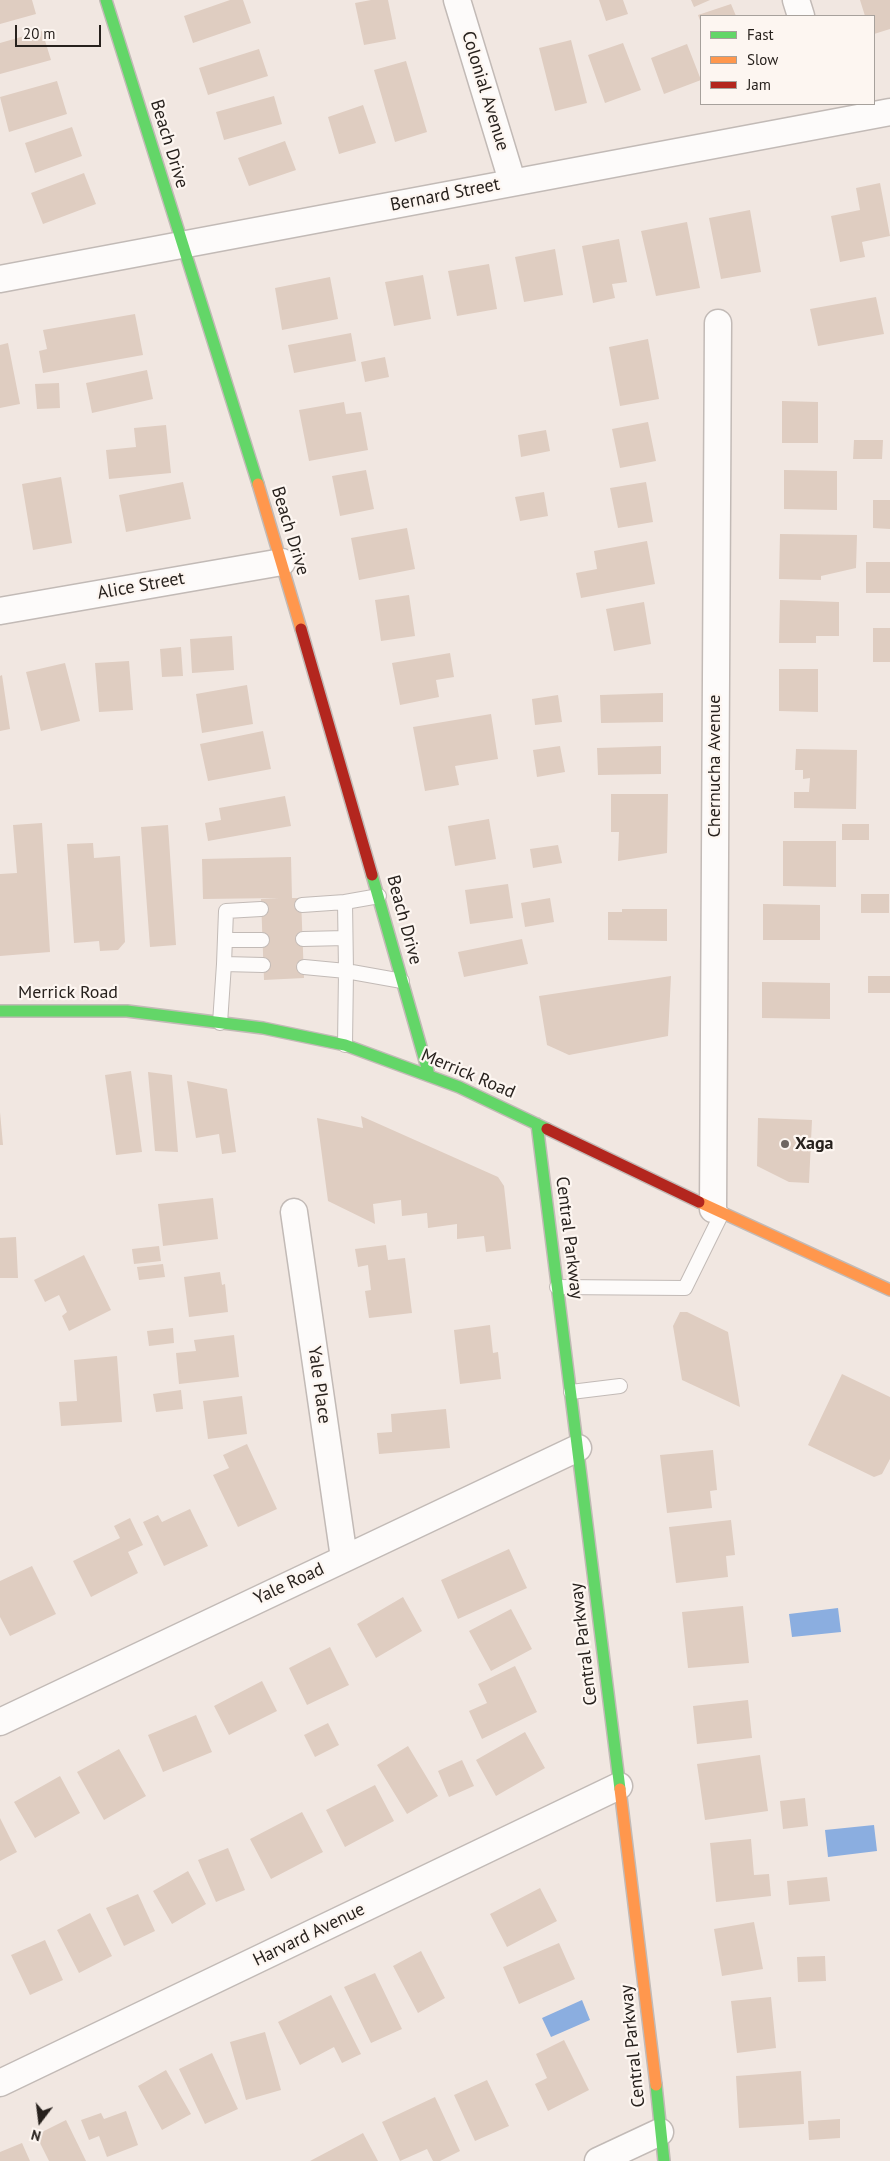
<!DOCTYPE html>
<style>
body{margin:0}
#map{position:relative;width:890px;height:2161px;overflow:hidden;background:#f1e7e1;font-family:"PT Sans",sans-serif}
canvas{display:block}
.legend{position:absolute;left:700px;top:15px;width:175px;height:90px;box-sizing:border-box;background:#fdf6f1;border:1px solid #a7a19c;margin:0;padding:6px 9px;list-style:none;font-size:15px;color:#27211d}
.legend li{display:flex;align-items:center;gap:10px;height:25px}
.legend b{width:25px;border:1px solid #a7a19c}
.north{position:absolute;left:15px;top:2096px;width:50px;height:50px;-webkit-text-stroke:4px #fdf6f1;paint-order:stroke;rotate:195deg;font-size:14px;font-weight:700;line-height:20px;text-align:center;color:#27211d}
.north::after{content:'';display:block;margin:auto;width:18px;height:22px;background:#27211d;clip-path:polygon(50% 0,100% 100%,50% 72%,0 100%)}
.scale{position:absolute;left:15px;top:25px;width:86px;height:22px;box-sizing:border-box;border:2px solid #27211d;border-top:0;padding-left:6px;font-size:15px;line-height:18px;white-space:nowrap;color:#27211d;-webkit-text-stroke:4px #fdf6f1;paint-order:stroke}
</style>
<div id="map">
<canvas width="890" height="2161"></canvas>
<ul class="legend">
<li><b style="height:6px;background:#63d668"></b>Fast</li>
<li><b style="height:6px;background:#ff974d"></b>Slow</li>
<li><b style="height:6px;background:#b3261e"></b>Jam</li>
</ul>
<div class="north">N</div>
<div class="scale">20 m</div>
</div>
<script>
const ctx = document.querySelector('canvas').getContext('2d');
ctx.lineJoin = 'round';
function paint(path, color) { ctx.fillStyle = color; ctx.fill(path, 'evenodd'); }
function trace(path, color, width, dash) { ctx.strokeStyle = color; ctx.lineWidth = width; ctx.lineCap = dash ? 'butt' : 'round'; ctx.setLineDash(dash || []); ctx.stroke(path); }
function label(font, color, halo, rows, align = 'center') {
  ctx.font = font + ' "PT Sans",sans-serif'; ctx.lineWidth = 4.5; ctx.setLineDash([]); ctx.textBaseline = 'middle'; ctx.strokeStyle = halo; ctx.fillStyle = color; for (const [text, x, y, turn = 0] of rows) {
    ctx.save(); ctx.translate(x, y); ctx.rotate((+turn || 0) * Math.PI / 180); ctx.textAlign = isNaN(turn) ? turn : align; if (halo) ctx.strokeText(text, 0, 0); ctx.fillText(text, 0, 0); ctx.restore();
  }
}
const water = new Path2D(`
 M838,1608l3,24 -49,5 -3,-23z
 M874,1825l3,26 -49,6 -3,-27z
 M582,2000l8,20 -39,17 -9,-19z`);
const building = new Path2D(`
 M0,0h32l4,14 -36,10z
 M230,0h13l8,23 -58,20 -9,-27z
 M371,0h17l8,39 -32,6 -9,-42z
 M599,0h24l5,14 -22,7z
 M691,0h19l-16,7z
 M860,0h30v29l-16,5v-18h-9z
 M731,4l5,12h-35v7l-3,-8z
 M42,31l9,29 -51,14v-31z
 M571,40l16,63 -32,8 -16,-63z
 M623,43l18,47 -36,13 -17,-48z
 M687,44l14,36 -37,14 -13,-36z
 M259,49l9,27 -60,19 -9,-27z
 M406,61l21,71 -32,10 -21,-72z
 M57,81l10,33 -58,18 -9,-35z
 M274,96l8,28 -58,16 -8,-28z
 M363,105l13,38 -37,11 -11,-37z
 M72,127l10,29 -47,17 -10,-30z
 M285,141l11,29 -47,16 -11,-28z
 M84,173l12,31 -53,20 -12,-31z
 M880,183l10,53 -28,6 3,15 -25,5 -9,-46 29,-6 -4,-22z
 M750,210l11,62 -40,7 -12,-61z
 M687,222l13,66 -44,8 -15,-65z
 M619,239l8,43 -15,2 3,14 -22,5 -11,-57z
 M555,249l8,46 -39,7 -9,-45z
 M489,264l8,45 -40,7 -9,-45z
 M423,275l8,44 -37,7 -9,-44z
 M330,277l8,42 -56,11 -7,-42z
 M876,297l8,37 -66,12 -8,-37z
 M135,314l8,41 -100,18 -4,-22 8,-2 -4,-19z
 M351,333l5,28 -62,12 -6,-28z
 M648,339l11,60 -39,7 -11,-59z
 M8,343l12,61 -20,4v-63z
 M385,357l4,20 -24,5 -4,-20z
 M147,370l6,29 -61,14 -6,-30z
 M59,383l1,25 -23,1 -2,-25z
 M782,401l36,1v41h-36z
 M344,402l2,12 15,-2 7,38 -59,11 -10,-51z
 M648,422l8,39 -36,7 -8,-39z
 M166,425l5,48 -62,6 -3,-29 30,-3 -2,-19z
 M546,430l4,21 -29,6 -3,-22z
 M854,440h29l-1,19h-29z
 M366,470l8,39 -34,7 -8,-40z
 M784,470l53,1v39l-53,-1z
 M61,477l11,66 -39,7 -11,-66z
 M183,482l8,37 -65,13 -7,-37z
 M646,482l7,40 -35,6 -8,-40z
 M544,492l4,24 -28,5 -5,-24z
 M873,500h17v29l-17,-1z
 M407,528l8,41 -56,11 -8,-42z
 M780,534l77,1 -1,33 -35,8v4l-42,-1z
 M647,541l8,43 -74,14 -5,-25 21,-4 -3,-18z
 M866,562h24v31h-24z
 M409,595l6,41 -34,5 -6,-41z
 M780,600l59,2v34h-23v7h-37z
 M644,602l7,42 -37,7 -8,-42z
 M873,628h17v34h-17z
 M232,636l2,34 -42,3 -2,-34z
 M181,647l2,29 -21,1 -2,-28z
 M450,653l4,24 -18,3 3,17 -39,8 -8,-42z
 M129,661l4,49 -34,2 -4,-49z
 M65,663l15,58 -39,10 -15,-59z
 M779,669h39v43l-39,-1z
 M2,675l8,54 -10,2v-55z
 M247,685l6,39 -51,9 -6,-39z
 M663,693v29l-62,1 -1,-28z
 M558,695l4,27 -27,3 -3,-26z
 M491,714l7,45 -43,7 4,19 -34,6 -12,-64z
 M263,731l8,38 -63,12 -8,-37z
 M560,746l5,26 -28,5 -4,-27z
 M661,746v28l-63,1 -1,-27z
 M796,749l61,1 -1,59 -62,-1v-16h15l1,-14 -7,1v-9h-8z
 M611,794h57l-1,59 -49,8 1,-29h-8z
 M285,796l6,30 -83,15 -3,-18 16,-3 -2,-12z
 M489,819l7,40 -41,7 -7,-40z
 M42,823l8,129 -50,4v-82l17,-1 -4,-48z
 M842,824h27v16h-27z
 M168,825l8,120 -26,2 -9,-120z
 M783,841h53v46l-53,-1z
 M93,843l1,15 26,-2 5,86 -7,8 -18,1 -1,-10 -25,2 -7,-99z
 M558,845l4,18 -29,5 -3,-19z
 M291,857l1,41h9l3,80 -40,2 -3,-81 18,-1 -76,1 -1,-40z
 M508,884l5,34 -43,6 -5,-34z
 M861,894h28v19h-28z
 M550,898l4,24 -29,5 -4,-24z
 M763,904l57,1v35h-57z
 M622,909h45v32l-59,-1v-28h14z
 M522,939l6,25 -64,13 -6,-25z
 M671,976l-3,60 -99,19 -22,-10 -8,-49z
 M868,976h22v17h-22z
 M762,982l68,1v36l-68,-1z
 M131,1071l11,81 -26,3 -11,-80z
 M148,1072l24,3 6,77 -23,-1z
 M187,1081l40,8 9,63 -14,2 -3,-20 -23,4z
 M0,1112l3,33h-3z
 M361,1116l137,61 6,9 7,63 -25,3 -2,-16 -27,3v-15l-29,4 -1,-15 -25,3 -1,-16 -28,4 2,20 -47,-23 -11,-83 46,10z
 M758,1118l54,2 -3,63 -20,-1 -32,-16z
 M213,1198l5,41 -55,7 -5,-42z
 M16,1237l2,41h-18v-40z
 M386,1245l2,15 17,-2 7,55 -43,5 -4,-27 6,-1 -3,-25 -10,2 -3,-18z
 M159,1246l2,15 -27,3 -2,-15z
 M84,1255l27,55 -42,21 -7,-15 5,-4 -8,-17 -14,7 -11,-22z
 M163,1264l2,13 -26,3 -2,-13z
 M220,1272l2,13 3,-1 3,28 -39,5 -5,-40z
 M680,1312h7l41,20 12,75 -58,-27 -9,-54z
 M490,1325l3,28 5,-1 3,27 -41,5 -6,-54z
 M173,1328l1,15 -25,3 -2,-15z
 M234,1335l5,42 -60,7 -3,-31 20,-2 -2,-11z
 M117,1356l5,66 -61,4 -2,-24 18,-1 -3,-41z
 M842,1374l48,23v62l-8,15 -8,3 -66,-32z
 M181,1390l2,19 -27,3 -3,-18z
 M242,1396l5,38 -39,5 -5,-38z
 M446,1409l4,39 -71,6 -2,-21 15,-1 -1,-18z
 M247,1444l30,65 -39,18 -25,-52 16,-7 -6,-13z
 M713,1450l4,40 -7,1 2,17 -45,5 -7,-58z
 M190,1509l18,37 -44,20 -21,-44 15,-7 4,7z
 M130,1518l13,27 -15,7 10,21 -47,24 -18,-36 47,-23 -6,-12z
 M731,1520l4,35 -9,1 2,21 -52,6 -7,-56z
 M509,1549l18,39 -69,31 -17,-39z
 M32,1566l24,48 -46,22 -10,-19v-36z
 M403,1597l19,34 -46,27 -19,-34z
 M743,1606l6,57 -61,5 -6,-56z
 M511,1609l21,40 -41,22 -22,-40z
 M330,1647l19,38 -42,20 -18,-37z
 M515,1666l22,46 -55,27 -13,-28 18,-8 -9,-19z
 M262,1681l15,30 -48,24 -15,-29z
 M748,1700l4,38 -55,6 -4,-38z
 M196,1715l16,37 -49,20 -15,-37z
 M328,1723l11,22 -24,12 -11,-22z
 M525,1732l20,36 -49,28 -20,-36z
 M408,1746l30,50 -31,18 -30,-49z
 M119,1749l27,47 -42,24 -27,-48z
 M760,1755l8,56 -63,9 -8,-56z
 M462,1760l12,26 -25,11 -11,-26z
 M60,1776l20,37 -45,25 -21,-36z
 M375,1785l19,36 -49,26 -19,-37z
 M805,1798l3,28 -25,3 -3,-28z
 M302,1812l21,40 -52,27 -21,-40z
 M0,1818l17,34 -17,9z
 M751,1839l3,36 15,-1 2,22 -55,6 -6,-59z
 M228,1848l17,42 -29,12 -18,-42z
 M188,1871l18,33 -34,20 -19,-33z
 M827,1877l3,24 -41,4 -2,-24z
 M540,1888l17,33 -50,26 -17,-33z
 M138,1894l17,37 -31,15 -18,-38z
 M90,1913l22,43 -33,17 -22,-43z
 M754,1922l9,47 -41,7 -8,-47z
 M45,1940l18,40 -33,15 -19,-40z
 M559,1943l16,36 -56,25 -16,-37z
 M421,1951l24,47 -27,15 -25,-47z
 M825,1956l1,25 -28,1 -1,-25z
 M375,1973l27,56 -31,14 -27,-56z
 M331,1995l30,59 -19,9 -8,-16 -34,18 -22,-43z
 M771,1997l5,51 -39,5 -6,-52z
 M265,2032l16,58 -35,10 -16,-58z
 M564,2040l25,50 -41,21 -13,-27 12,-6 -11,-24z
 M212,2053l26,56 -33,15 -26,-55z
 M166,2070l25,44 -29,16 -24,-44z
 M801,2071l3,53 -65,4 -3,-52z
 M487,2080l22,46 -34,15 -21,-46z
 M435,2097l25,54 -20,10h-7l-6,-12 -27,12 -18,-39z
 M126,2111l12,34 -31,12 -8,-21 -10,4 -8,-20 20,-7 3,6z
 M840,2119v19l-31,2 -1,-19z
 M66,2120l20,41h-37l-13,-26z
 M363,2133l15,28h-68z
 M22,2143l8,18h-30v-9z`);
const lane = new Path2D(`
 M379,896l-34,6 1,69 56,10
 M302,905l43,-3
 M303,939l42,-1
 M225,940h37
 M224,964l2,-53 35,-2
 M304,967l42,4 -1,74
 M220,1023l4,-59 39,1
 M557,1287l128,1 37,-75
 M571,1392l49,-6`);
const street = new Path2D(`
 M457,0l55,181
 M796,0l5,16
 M0,279l890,-167
 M0,611l282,-49
 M713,1209l5,-886
 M294,1212l50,346
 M0,1722l578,-274
 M0,2083l619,-297
 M598,2161l62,-29`);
const fast = new Path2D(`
 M106,0l152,484
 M372,875l57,200
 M0,1011h127l136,17 82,17 114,42 88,42
 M537,1124l83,665
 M656,2085l8,76`);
const slow = new Path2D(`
 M258,484l43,145
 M699,1202l191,88
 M620,1789l36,296`);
const jam = new Path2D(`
 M301,629l71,246
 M547,1129l152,73`);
const markers = [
 [785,1144,5,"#6e6662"]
];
const streetNames = [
 ["Colonial Avenue",485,91,73],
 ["Beach Drive",169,144,73],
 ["Bernard Street",445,195,-11],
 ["Beach Drive",290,531,73],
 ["Alice Street",141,586,-10],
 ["Chernucha Avenue",715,766,-90],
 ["Beach Drive",404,920,75],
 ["Merrick Road",68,993],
 ["Merrick Road",468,1074,23],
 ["Central Parkway",569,1238,83],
 ["Yale Place",319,1385,82],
 ["Yale Road",289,1584,-25],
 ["Central Parkway",584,1644,-97],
 ["Harvard Avenue",309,1935,-26],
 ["Central Parkway",633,2046,-96]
];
const poiNames = [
 ["Xaga",795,1144]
];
paint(water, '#8baee0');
paint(building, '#dfcdc1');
trace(lane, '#c2bab6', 16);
trace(street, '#c2bab6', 29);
trace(fast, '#c2bab6', 14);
trace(slow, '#c2bab6', 14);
trace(jam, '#c2bab6', 14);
trace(lane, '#fdfbfa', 14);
trace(street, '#fdfbfa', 26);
trace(fast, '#63d668', 11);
trace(slow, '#ff974d', 11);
trace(jam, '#b3261e', 11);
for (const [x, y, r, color] of markers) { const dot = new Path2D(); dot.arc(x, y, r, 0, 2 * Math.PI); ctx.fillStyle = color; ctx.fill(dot); trace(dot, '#fdf6f1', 2); }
label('18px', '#27211d', '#fdf6f1', streetNames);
label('bold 18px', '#27211d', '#fdf6f1', poiNames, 'left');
</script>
